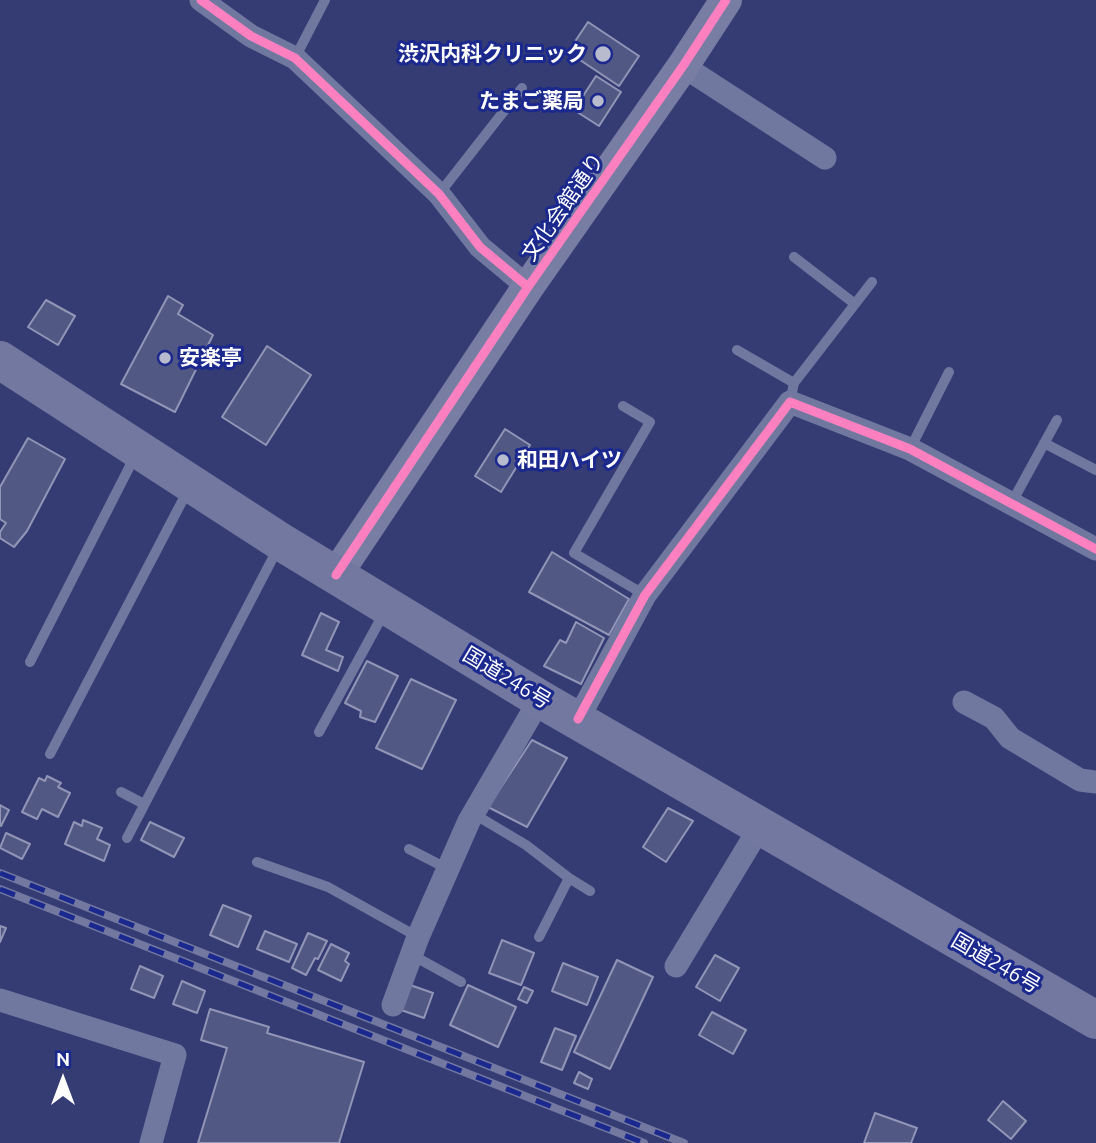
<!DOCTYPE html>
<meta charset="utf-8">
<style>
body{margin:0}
#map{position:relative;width:1096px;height:1143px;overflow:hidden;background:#353c74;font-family:Ubuntu,sans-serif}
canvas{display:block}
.north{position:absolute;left:28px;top:1045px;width:70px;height:70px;-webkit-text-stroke:5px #1b288e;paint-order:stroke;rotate:0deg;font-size:19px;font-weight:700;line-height:28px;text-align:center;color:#fff}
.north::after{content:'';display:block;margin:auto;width:24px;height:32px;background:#fff;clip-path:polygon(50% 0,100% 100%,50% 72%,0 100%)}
</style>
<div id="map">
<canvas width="1096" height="1143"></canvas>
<div class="north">N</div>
</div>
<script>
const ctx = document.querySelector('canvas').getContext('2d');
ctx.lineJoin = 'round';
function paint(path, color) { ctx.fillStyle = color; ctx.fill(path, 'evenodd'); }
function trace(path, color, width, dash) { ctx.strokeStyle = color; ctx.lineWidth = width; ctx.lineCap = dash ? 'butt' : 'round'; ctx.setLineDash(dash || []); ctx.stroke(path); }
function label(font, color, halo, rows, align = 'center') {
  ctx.font = font + ' Ubuntu,"Noto Sans JP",sans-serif'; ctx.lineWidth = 6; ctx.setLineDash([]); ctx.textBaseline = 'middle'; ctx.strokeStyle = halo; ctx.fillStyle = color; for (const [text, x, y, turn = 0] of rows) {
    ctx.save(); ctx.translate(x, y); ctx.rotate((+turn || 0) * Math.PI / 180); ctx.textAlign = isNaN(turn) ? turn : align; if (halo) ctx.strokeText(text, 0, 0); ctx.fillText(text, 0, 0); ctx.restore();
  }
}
const building = new Path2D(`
 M588,22l51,34 -20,30 -51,-34z
 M596,76l25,16 -22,34 -25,-16z
 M168,296l15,9 -5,9 35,21 -38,77 -54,-28z
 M46,300l29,16 -17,29 -30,-18z
 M267,346l44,29 -45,70 -44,-28z
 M505,429l25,16 -29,47 -26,-16z
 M28,438l37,21 -38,72 -13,16 -14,-9v-6l6,-9 -6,-4v-32z
 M552,552l77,47 -20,36 -80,-43z
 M321,613l18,9 -13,28 17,7 -5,14 -36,-16z
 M576,622l28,16 -23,46 -37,-18 16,-26 6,3z
 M367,661l31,15 -23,46 -15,-5 1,-6 -16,-8z
 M411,679l45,21 -34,69 -46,-21z
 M532,740l35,18 -40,69 -39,-20z
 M47,776l14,7 -3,4 12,6 -12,24 -16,-8 -5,10 -15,-7 17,-34 6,3z
 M0,805l9,5 -8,16 -1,-1z
 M668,808l25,13 -27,41 -23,-15z
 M83,820l19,8 -5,11 13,6 -6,16 -39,-17 9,-22 8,4z
 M150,822l34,16 -10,19 -33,-17z
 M6,833l24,11 -8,15 -22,-11z
 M223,905l28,11 -13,31 -28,-12z
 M0,926l6,2 -6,14z
 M265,931l32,13 -8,18 -32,-13z
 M308,933l19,8 -9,18 -3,-1 -9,17 -14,-7z
 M502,940l32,13 -13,32 -32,-12z
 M331,944l18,9 -4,8 4,3 -8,17 -23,-11z
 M715,955l24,13 -19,33 -24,-14z
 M617,960l36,17 -43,92 -36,-17z
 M563,963l35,14 -11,28 -35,-14z
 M140,966l23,10 -9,22 -23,-9z
 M182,981l23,10 -8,22 -24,-9z
 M410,985l23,8 -9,25 -23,-8z
 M468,985l48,22 -18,40 -48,-22z
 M524,987l9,4 -6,12 -9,-4z
 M210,1009l59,18 -2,6 97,29 -25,81h-141l29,-95 -26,-8z
 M712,1012l34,18 -13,24 -34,-19z
 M555,1028l21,8 -14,34 -21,-8z
 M579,1072l13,7 -4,10 -14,-6z
 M1003,1101l23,20 -15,18 -23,-19z
 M875,1113l42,15 -6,15h-47z`);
const lane = new Path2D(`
 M295,58l30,-58
 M439,194l83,-106
 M794,257l61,47
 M737,350l57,33
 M790,402l4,-19 78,-101
 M623,406l27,16 -76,131 71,42
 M1044,443l52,27
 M910,449l39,-77
 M1011,504l46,-84
 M30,662l105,-206
 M319,732l66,-121
 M50,754l138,-264
 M121,792l23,12
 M474,814l52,31 43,33 -30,59
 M127,838l151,-290
 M409,849l39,20
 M257,862l71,25 90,50
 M569,878l21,13
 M412,955l49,27`);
const street = new Path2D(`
 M201,0l50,36 44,22 144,136 41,53 48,40
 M683,66l142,92
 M964,702l30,16 16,20 70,42 16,2
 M578,719l67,-124 145,-193 120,47 186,100
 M676,966l84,-139
 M0,1000l175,55 -24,88
 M393,1005l25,-68 51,-116 71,-122`);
const secondary = new Path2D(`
 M336,575l192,-288 155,-221 43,-66`);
const highway = new Path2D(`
 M0,360l281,182 259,157 556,321`);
const rail = new Path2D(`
 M0,873l684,270
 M0,889l644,254`);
const cycleway = new Path2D(`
 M201,0l50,36 44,22 144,136 41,53 48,40
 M336,575l192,-288 155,-221 43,-66
 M578,719l67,-124 145,-193 120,47 186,100`);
const markers = [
 [603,54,9,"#b8bbce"],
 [598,101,7,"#b8bbce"],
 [165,358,7,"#b8bbce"],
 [503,460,7,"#b8bbce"]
];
const poiNames = [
 ["渋沢内科クリニック",587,54],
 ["たまご薬局",584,101],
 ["安楽亭",179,358,"left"],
 ["和田ハイツ",517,460,"left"]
];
const streetNames = [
 ["文化会館通り",563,207,-55],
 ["国道246号",507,678,31],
 ["国道246号",996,963,30]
];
paint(building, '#525884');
trace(building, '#9195b6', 2);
trace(lane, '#71789f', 10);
trace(street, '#71789f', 23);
trace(secondary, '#787da4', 32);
trace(highway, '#72789f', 38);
trace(rail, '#72789f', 8);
trace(rail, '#1b288e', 5, [16]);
trace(cycleway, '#ff80c0', 9);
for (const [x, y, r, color] of markers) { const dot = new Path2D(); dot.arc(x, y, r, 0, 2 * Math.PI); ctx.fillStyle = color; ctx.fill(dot); trace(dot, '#1b288e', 2.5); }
label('bold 21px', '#fff', '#1b288e', poiNames, 'right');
label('21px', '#fff', '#1b288e', streetNames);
</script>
